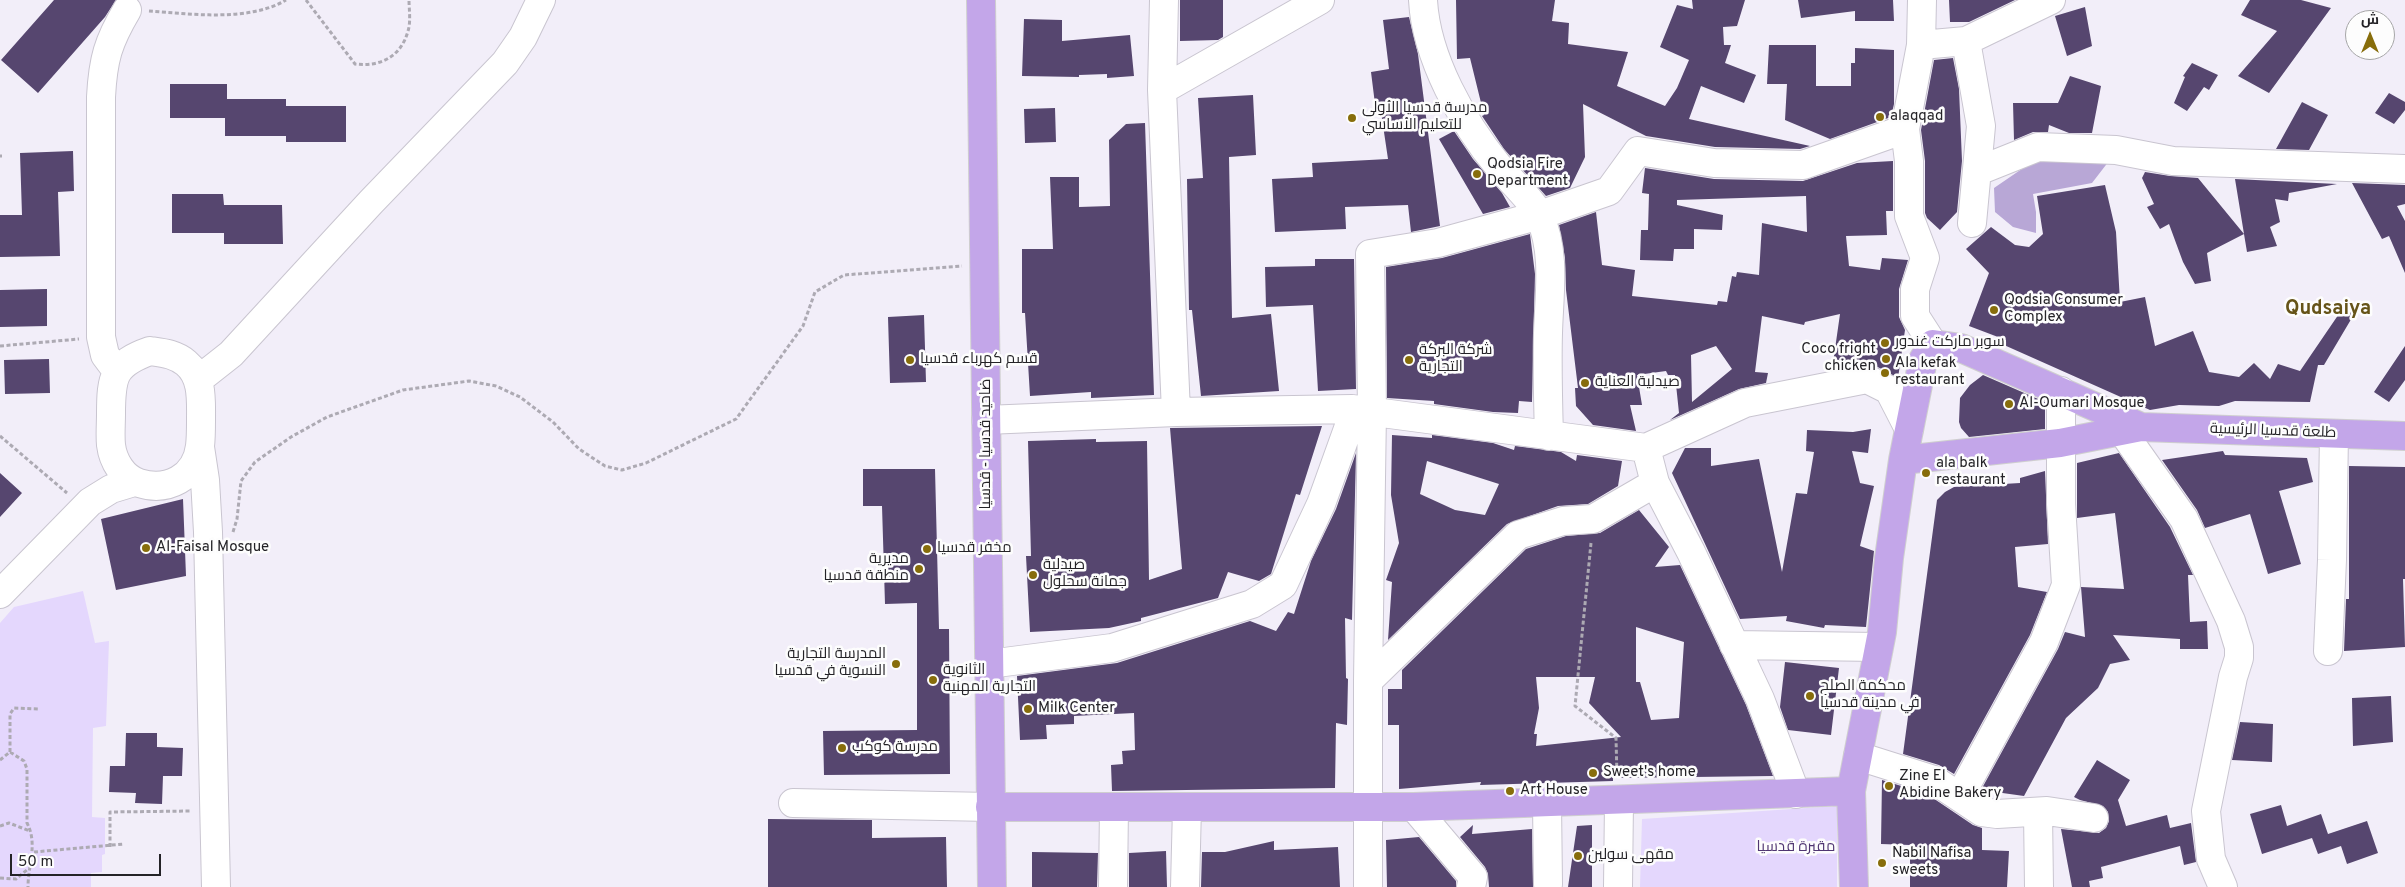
<!DOCTYPE html>
<meta charset="utf-8">
<style>
body{margin:0}
#map{position:relative;width:2405px;height:887px;overflow:hidden;background:#f2eef9;font-family:Overpass,Cairo,sans-serif}
canvas{display:block}
.north{position:absolute;left:2345px;top:10px;width:50px;height:50px;box-sizing:border-box;background:#fdfdfd;border:1px solid #a6a6a7;border-radius:50%;rotate:0deg;font-size:14px;font-weight:700;line-height:20px;text-align:center;color:#242327}
.north::after{content:'';display:block;margin:auto;width:18px;height:22px;background:#876d0b;clip-path:polygon(50% 0,100% 100%,50% 72%,0 100%)}
.scale{position:absolute;left:10px;top:854px;width:151px;height:22px;box-sizing:border-box;border:2px solid #242327;border-top:0;padding-left:6px;font-size:15px;line-height:18px;white-space:nowrap;color:#242327;-webkit-text-stroke:4px #fdfdfd;paint-order:stroke}
</style>
<div id="map">
<canvas width="2405" height="887"></canvas>
<div class="north">ش</div>
<div class="scale">50 m</div>
</div>
<script>
const ctx = document.querySelector('canvas').getContext('2d');
ctx.lineJoin = 'round';
function paint(path, color) { ctx.fillStyle = color; ctx.fill(path, 'evenodd'); }
function trace(path, color, width, dash) { ctx.strokeStyle = color; ctx.lineWidth = width; ctx.lineCap = dash ? 'butt' : 'round'; ctx.setLineDash(dash || []); ctx.stroke(path); }
function label(font, color, halo, rows, align = 'center') {
  ctx.font = font + ' Overpass,Cairo,sans-serif'; ctx.lineWidth = 5; ctx.setLineDash([]); ctx.textBaseline = 'middle'; ctx.strokeStyle = halo; ctx.fillStyle = color; for (const [text, x, y, turn = 0] of rows) {
    ctx.save(); ctx.translate(x, y); ctx.rotate((+turn || 0) * Math.PI / 180); ctx.textAlign = isNaN(turn) ? turn : align; if (halo) ctx.strokeText(text, 0, 0); ctx.fillText(text, 0, 0); ctx.restore();
  }
}
const green = new Path2D(`
 M83,591l12,52 14,-2 -3,85 -13,2 -1,89 13,1v36l-3,1v17l-11,1v14h-91v-264l14,-16z
 M1837,806v81h-197l2,-68z`);
const forest = new Path2D(`
 M2051,149l58,12 -17,22 -59,11 3,18v21l-23,-6 -18,-15 -1,-24z`);
const building = new Path2D(`
 M54,0h62l-11,17 -67,76 -37,-33z
 M1180,0h43v37l-5,3 -38,1z
 M1456,0h99l-3,21 17,2 -1,21 60,8 -11,34 48,20 12,-18 12,-28 -29,-13 17,-42 16,4 -1,-9h53l-8,26 -14,1 1,18h7l-6,18 31,12 -12,28 -43,-17 -12,33 121,27 -10,3 -85,-2 -69,-11 -63,-32 2,53 -15,31 -24,8 -42,-47 -22,-33 2,-1 -14,-57 -13,1z
 M1798,0h95l1,21h-39v-10l-54,7z
 M1949,0h66l-46,22h-19z
 M2250,0h51l30,8 -62,85 -31,-17 39,-45 -36,-16z
 M2085,7l7,39 -25,10 -12,-40z
 M1409,17l9,37 22,172 -29,6 -3,-27 -63,2 1,22 -71,3 -3,-53 41,-2 -1,-14 76,-4 -7,-47h-5l-5,-40 18,-3 -6,-49z
 M1024,19l38,1v21l68,-6 4,41 -27,2v-4l-28,1v2l-57,-1z
 M1769,45h47v41h35v-23h4v-15l39,2v54l-3,13 -61,22 -45,-19 2,-36h-20z
 M1953,58l6,31 3,72 -5,51 -17,18 -13,-12 -2,-5v-52l-4,-31 13,-70z
 M2192,63l26,12 -9,15 -5,-3 -17,24 -13,-8 11,-26 -2,-1z
 M2070,76l31,10 -9,47h-23l-20,-8 -1,7h-15l-19,8 -1,-37h45z
 M170,84h57v15h59v7h60v36h-60v-6h-61v-18h-55z
 M2389,93l16,9v8l-11,14 -19,-11z
 M1253,95l3,60 -27,2 3,161 39,-4 8,77 -78,5 -9,-86h-3l-2,-131 16,-1 -5,-80z
 M2302,102l26,13 -19,35 -33,-1z
 M1055,108l1,34 -31,1 -1,-34z
 M1145,123l9,272 -63,3v-6l-61,4 -5,-83h-3v-64h31l-3,-72h29v30l31,-1 -1,-66 17,-16z
 M1454,131l19,28 29,34 8,14 -27,7 -44,-75z
 M73,151l1,40 -16,1 2,64 -60,1v-42h22l-2,-62z
 M1893,161v50h-7l1,24 -41,1 3,30 31,4 2,-12 26,2 -9,29v28l6,13 -7,48 -24,-13 -9,-1 -33,6 8,-56 -35,8 -1,3 -42,-9 -7,56 13,1 -2,10 -27,6 -69,31 9,-7 -4,-38h-7l-2,-4 -29,4 5,30h-12l6,26 -43,-6 -17,-19 -1,-18h3l-12,-98 -1,-32 -6,-33 37,-13 6,53 33,5 -3,26 85,9 1,-4 9,1 5,-26 4,1 1,-5 22,3 3,-52 45,9 -1,-36 -129,4v5l46,10 -1,15 -28,-1v20h-20l-1,12 -33,-1 1,-30h7l1,-36 -7,-1 3,-25 69,11 89,2 54,-18zM1716,346l16,23 -40,33 -1,-47z
 M2145,172l25,4 28,2 46,56 -9,-55 102,5 -48,9 -1,8 -13,-2 5,23 -10,5 7,19 -30,6 -3,-18 -37,19 4,28 -16,3 -12,-22 -14,-38 -9,5 -13,-22 7,-3 -12,-26z
 M2352,183l53,2v19l-8,2 8,15v52l-16,-37 -7,3z
 M2105,185l11,47 4,70 25,-5 10,49 38,-15 16,41 30,5 15,-14 16,16 8,-15 22,7 45,-66 11,6 -32,54h-6l-8,37 -75,-1 -16,5 -40,-1 -29,5 -146,-65 2,-5 -37,-14 20,-53 -23,-24 25,-22 24,18 14,2 14,-13 -6,-38z
 M172,194h51l1,11h58l1,39h-59v-11h-52z
 M1530,234l5,40 -3,128 -13,-1 -1,12 -25,-1 -59,-8v-3l-47,-3 -1,-131 56,-9z
 M1315,259h39l2,130 -38,2 -5,-86 -47,2 -1,-40 50,-1z
 M47,289v37l-47,1v-37z
 M924,315l2,67 -36,1 -2,-66z
 M2405,346v34l-16,22 -15,-10z
 M49,359l1,34 -45,1 -1,-34z
 M1983,375l62,27v27l-76,8 -8,-9 -2,-6 1,-24 10,-13z
 M1322,426l-22,69 -4,-1 -25,80 -12,7 -31,-9 -10,26 -77,20v3l-32,7 -79,4 -4,-76h5l-3,-115 68,-2v3l51,-1 2,139 33,-11 -12,-141z
 M1871,429l-3,24 -16,-2 8,32 14,3 -14,60 14,5 -8,76 -41,-2 -1,3 -38,-7 1,-5 -47,3 -68,-146 13,-25h26v18l48,-7 23,113 14,-79 11,1 7,-42 -8,-1 1,-21 46,2z
 M1392,435l40,3v-3l61,8 21,7 1,-4 46,6 15,9 1,-6 45,6 -4,25 -30,18 -30,2 -51,18 -119,116 4,-58 -6,-2 13,-37 -8,-48zM1427,461l72,23 -14,31 -30,-5 -35,-16z
 M2223,451l2,4 82,3 6,24 -34,9 22,73 -33,10 -18,-60 -45,14 -8,-18 -35,-50z
 M1356,453l-4,167 -7,-2 1,60 2,1 -1,46 -11,-2 -1,65 -223,3 -1,-26 12,-1 -1,-13 13,-1 -1,-37 -60,3v8l-28,1 1,14 -27,1 -3,-64 100,-13 133,-42 26,10 12,-19 6,2 17,-53 25,-52z
 M2119,453l51,74 23,48h-5l2,47 17,-1 1,28h-28v-10l-67,-4 17,25 -20,4 -12,24 -32,30 -42,78 -43,-6 77,-141 7,-17 20,5 -4,-50 43,2 -9,-76 -38,5v-55z
 M2349,466l56,1v112h-2l2,68 -61,4 2,-52h3z
 M863,469h72l4,160h10l1,145 -126,1 -1,-44 94,-1v-127l-32,1 -3,-98h-19z
 M2045,471l3,73 -33,3 3,40 29,5 -17,43 -76,139 -15,-9 -36,-11 34,-254 8,-8 9,-5 66,-4v-5z
 M0,473l22,20 -22,24z
 M183,499l3,77 -70,14 -15,-71z
 M1639,510l30,37 -14,20 25,-2 66,140 27,71 -160,2v3l-133,4 1,-3 -82,7v-64h-11v-36h14v-19l124,-121 40,-13 34,-3zM1636,627l48,15 -5,76 -28,2 -11,-38h-4zM1536,677h59l-6,26 32,34 -85,9 1,-12h-3l5,-26z
 M1785,662l54,6 -8,67 -43,-5 -8,-23z
 M2391,696l2,46 -40,4 -1,-48z
 M2240,722l33,2 -1,38 -40,-2z
 M126,733h31v14l26,1 -1,28h-19l-1,28 -27,-1 1,-10 -27,-1 1,-26h15z
 M2097,760l33,20 -12,20 8,26 41,-11 3,13 21,-5 5,39 -12,3 -4,-19 -79,21 2,11 -14,3 1,6h-18l-11,-58 38,4 7,-5 3,-7 -1,-9 -5,-6 -23,-6 -6,-3z
 M1882,780l45,14 46,31 9,3v22l27,1 -2,36h-97v-42l-29,-1z
 M2281,805l6,21 34,-12 7,20 39,-13 11,32 -31,11 -6,-18 -23,8 -6,-16 -50,16 -12,-40z
 M768,819l104,1v18l74,-1 1,50h-179z
 M1473,825l-1,9 60,-5 1,58h-44l-1,-13 -3,-7 -25,-30z
 M1592,825v62h-24l9,-61z
 M1419,837l37,44v6h-69l-1,-47z
 M1274,841v9l64,-3 2,40h-139l1,-35h23z
 M1166,851l1,36h-38v-34z
 M1032,852l66,1 -1,34h-65z`);
const path = new Path2D(`
 M306,0l49,64c25,3 46,-7 53,-33 3,-9 1,-22 1,-31
 M149,11c42,3 100,11 137,-11
 M0,156h2
 M0,346l79,-7
 M0,436l67,57
 M233,532l4,-13 4,-38 14,-19 36,-25 36,-20 76,-27 66,-9 27,5 24,11 33,25 26,27 26,17 17,4 24,-7 90,-44 67,-93 12,-34 29,-17 118,-9
 M1591,543l-16,163 41,32 1,38
 M10,752v-38l4,-6 24,1
 M0,760l10,-8 14,9 3,8v54c11,21 1,42 1,64
 M0,826l9,-3 21,8
 M110,847v-35l82,-1
 M34,852l90,-8
 M0,878l16,1 12,-10`);
const minor = new Path2D(`
 M1164,0l-2,90 14,322
 M1423,0c3,58 40,123 76,167 11,13 36,36 41,50 16,36 9,78 8,116 -1,35 0,69 1,103
 M1922,0l-1,45 -16,84 4,32v55l16,42 -10,31v27l18,28
 M1966,41l15,85 -9,97
 M1921,45l45,-4 85,-41
 M1162,90l158,-90
 M1978,171l60,-24 78,3 57,11 232,8
 M150,351c14,2 25,3 36,12 17,14 15,37 15,57 0,8 0,18 -1,26 -4,32 -33,46 -61,37 -16,-5 -26,-22 -28,-38 -1,-10 0,-21 0,-31 0,-37 2,-50 39,-63z
 M117,371l-12,-16 -4,-18v-240c2,-38 7,-55 26,-87
 M198,380l33,-26 140,-152 134,-139 18,-26 18,-37
 M986,420l190,-8 176,-3 294,39 99,-45 122,-24 22,11 20,39
 M2122,431l62,88 47,102 8,26v11l-6,19 -27,134 5,48 12,28
 M200,447l5,33 3,52 8,355
 M1646,448l9,35 36,69 69,147 36,95
 M0,594l90,-92 21,-13 23,-7
 M1734,645l144,2
 M2328,651l4,-91 2,-126
 M989,664l123,-16 140,-44 31,-19 38,-81 28,-78 3,-17
 M1368,681l150,-146 45,-14 30,-2 62,-36
 M1858,756l76,24 48,32 15,2 50,-3 47,7
 M1960,796l84,-154 22,-57 -5,-81v-113
 M793,803l197,4
 M1547,803l1,81
 M1414,807l59,70 -2,10
 M2038,812l1,75
 M1113,887l1,-80
 M1185,887l2,-80
 M1368,887v-206l4,-270 -2,-157 68,-11 102,-28 69,-24 29,-40 76,12 89,2 102,-36
 M1618,887l1,-86`);
const major = new Path2D(`
 M981,0l11,887
 M1903,460l157,-17 81,-16 264,9
 M990,807h424l437,-16
 M1854,887l-3,-96 31,-159 7,-74 14,-98 20,-100 10,-16 28,4 180,79`);
const markers = [
 [1880,117,5,"#876d0b"],
 [1352,118,5,"#876d0b"],
 [1477,174,5,"#876d0b"],
 [1994,310,5,"#876d0b"],
 [1885,343,5,"#876d0b"],
 [1886,359,5,"#876d0b"],
 [910,360,5,"#876d0b"],
 [1409,360,5,"#876d0b"],
 [1885,373,5,"#876d0b"],
 [1585,383,5,"#876d0b"],
 [2009,404,5,"#876d0b"],
 [1926,473,5,"#876d0b"],
 [146,548,5,"#876d0b"],
 [927,549,5,"#876d0b"],
 [919,569,5,"#876d0b"],
 [1033,575,5,"#876d0b"],
 [896,664,5,"#876d0b"],
 [933,680,5,"#876d0b"],
 [1810,696,5,"#876d0b"],
 [1028,709,5,"#876d0b"],
 [842,748,5,"#876d0b"],
 [1593,773,5,"#876d0b"],
 [1889,786,5,"#876d0b"],
 [1510,791,5,"#876d0b"],
 [1578,856,5,"#876d0b"],
 [1882,863,5,"#876d0b"]
];
const poiNames = [
 ["مدرسة قدسيا الأولى",1362,109],
 ["للتعليم الأساسي",1362,126],
 ["alaqqad",1890,117],
 ["Qodsia Fire",1487,165],
 ["Department",1487,182],
 ["Qodsia Consumer",2004,301],
 ["Complex",2004,318],
 ["سوبر ماركت غندور",1895,343],
 ["Coco fright",1876,350,"right"],
 ["chicken",1876,367,"right"],
 ["شركة البركة",1419,351],
 ["التجارية",1419,368],
 ["قسم كهرباء قدسيا",920,360],
 ["Ala kefak",1895,364],
 ["restaurant",1895,381],
 ["صيدلية العناية",1595,383],
 ["Al-Oumari Mosque",2019,404],
 ["ala balk",1936,464],
 ["restaurant",1936,481],
 ["Al-Faisal Mosque",156,548],
 ["مخفر قدسيا",937,549],
 ["مديرية",909,560,"right"],
 ["منطقة قدسيا",909,577,"right"],
 ["صيدلية",1043,566],
 ["جمانة سحلول",1043,583],
 ["المدرسة التجارية",886,655,"right"],
 ["النسوية في قدسيا",886,672,"right"],
 ["الثانوية",943,671],
 ["التجارية المهنية",943,688],
 ["محكمة الصلح",1820,687],
 ["في مدينة قدسيا",1820,704],
 ["Milk Center",1038,709],
 ["مدرسة كوكب",852,748],
 ["Sweet's home",1603,773],
 ["Zine El",1899,777],
 ["Abidine Bakery",1899,794],
 ["Art House",1520,791],
 ["Nabil Nafisa",1892,854],
 ["sweets",1892,871],
 ["مقهى سولين",1588,856]
];
const streetNames = [
 ["طلعة قدسيا الرئيسية",2273,432,2],
 ["ضاحيد قدسيا - قدسيا",987,444,-90]
];
const parkNames = [
 ["مقبرة قدسيا",1796,848]
];
const districtNames = [
 ["Qudsaiya",2328,310]
];
paint(green, '#e4d7fd');
paint(forest, '#b8a7d6');
paint(building, '#56466f');
trace(minor, '#c9c5d0', 30);
trace(major, '#cfcfcf', 30);
trace(path, '#adaab3', 3, [4, 2.5]);
trace(minor, '#fff', 28);
trace(major, '#c3a6e9', 28);
for (const [x, y, r, color] of markers) { const dot = new Path2D(); dot.arc(x, y, r, 0, 2 * Math.PI); ctx.fillStyle = color; ctx.fill(dot); trace(dot, '#fdfdfd', 2); }
label('15px', '#242327', '#fdfdfd', poiNames, 'left');
label('15px', '#242327', '#fdfdfd', streetNames);
label('15px', '#503672', '#fdfdfd', parkNames);
label('bold 20px', '#665419', '#fdfdfd', districtNames);
</script>
